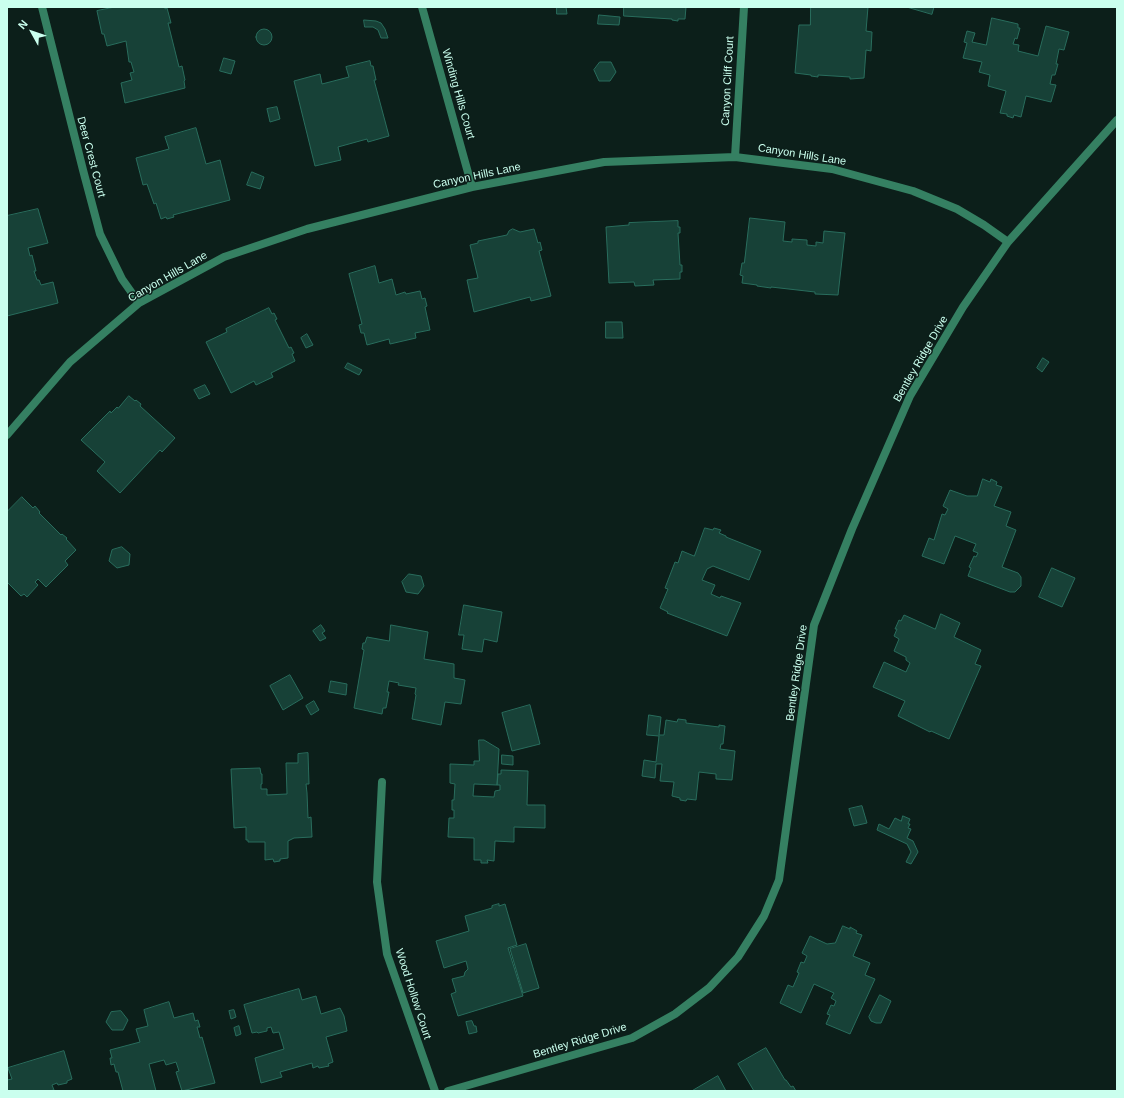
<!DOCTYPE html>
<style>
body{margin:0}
#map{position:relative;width:1124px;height:1098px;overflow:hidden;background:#0c1f1a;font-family:Helvetica,sans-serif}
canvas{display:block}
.frame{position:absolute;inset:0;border:8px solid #caffee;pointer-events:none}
.north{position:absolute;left:12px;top:12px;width:40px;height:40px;-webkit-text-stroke:3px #0c1f1a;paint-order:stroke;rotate:310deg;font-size:11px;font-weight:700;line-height:16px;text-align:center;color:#caffee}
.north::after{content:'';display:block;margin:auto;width:14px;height:18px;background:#caffee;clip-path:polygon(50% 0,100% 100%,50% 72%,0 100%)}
</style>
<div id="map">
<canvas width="1124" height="1098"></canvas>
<div class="frame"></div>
<div class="north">N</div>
</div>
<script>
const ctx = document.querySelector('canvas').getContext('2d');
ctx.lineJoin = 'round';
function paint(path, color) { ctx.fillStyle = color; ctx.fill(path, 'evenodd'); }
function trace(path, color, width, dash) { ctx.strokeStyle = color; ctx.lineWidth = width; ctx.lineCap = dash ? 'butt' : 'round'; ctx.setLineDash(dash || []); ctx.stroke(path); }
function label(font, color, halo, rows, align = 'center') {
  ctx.font = font + ' Helvetica,sans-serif'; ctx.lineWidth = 3; ctx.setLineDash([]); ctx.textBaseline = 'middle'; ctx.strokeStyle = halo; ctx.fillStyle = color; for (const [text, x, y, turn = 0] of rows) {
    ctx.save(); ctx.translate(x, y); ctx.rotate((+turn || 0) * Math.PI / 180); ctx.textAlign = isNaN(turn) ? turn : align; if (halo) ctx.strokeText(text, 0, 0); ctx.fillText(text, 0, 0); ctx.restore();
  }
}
const building = new Path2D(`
 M115,7h50v2l2,-1 4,15h-3l11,44 3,-1 3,14 -1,1 1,7 -60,15 -4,-20 11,-3 -2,-7 4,-1 -3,-10h-2l-3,-21 -19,5 -3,-12h-2l-5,-23z
 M557,7h9l1,7h-10z
 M624,7h62l-1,12h-7v2l-6,-1v-1l-48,-3z
 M811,7h57l-2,24 6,1 -1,19 -5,-1 -2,28 -14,1v-2l-32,-2v2l-7,-1v-1l-16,-2 4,-48h11z
 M907,7h27l-2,7z
 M599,15l21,2 -1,8 -21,-1z
 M992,18l26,6v4h2l-3,11 -2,-1 -2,6 6,1 -1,6 20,5 8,-30 23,6 -5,18 -5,-1 -3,15h2l-3,11h-3l-2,9 6,1 -5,17 -25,-6 -5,21 -7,-2 -1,3 -6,-2v-2l-7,-1 6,-22 -18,-5 2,-11 -11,-3 3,-10 -19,-4 4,-15 -3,-1 3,-11 8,2 -3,9 14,3z
 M364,20l12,1 5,2 4,6 3,9h-7l-3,-8 -5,-3h-8z
 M256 37a8 8 0 1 1 16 0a8 8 0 1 1-16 0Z
 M224,58l11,3 -4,13 -11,-3z
 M370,61l1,5h2l3,14h-2l15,56 -21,6 -1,-3 -29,8 3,13 -26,6 -21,-85 26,-7 2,10 27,-7 -3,-10z
 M600,62h11l5,10 -6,9h-11l-5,-11z
 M277,107l3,12 -10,3 -3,-13z
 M196,128l10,36 14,-4 10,40 -57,15 1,2 -7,2 -1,-2 -5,2 -5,-16 -2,1 -7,-20 -4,1 -7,-27 33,-9 -4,-12z
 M252,172l12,5 -4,12 -13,-4z
 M38,209l10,34 -20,5 2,8 2,-1 4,16h-2l3,9h2l2,5 12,-3 5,21 -51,13v-100z
 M750,218l35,4 -2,19 9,1v-3l15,1v5l9,1v-4l7,1 1,-12 21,2 -7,62 -23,-1v-2l-44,-5v1l-14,-2v-1l-15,-2 1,-7 -3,-1 2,-12h2z
 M678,221v6h2v6h-2l2,32h2v7h-2v7l-27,1 1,5 -19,1 -1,-4 -25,1 -3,-56 23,-2v-2z
 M513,229l7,3 14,-3 4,14 2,-1 2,8 -3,1 12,45 -20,5 -1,-4 -56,15 -7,-32 11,-2 -8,-33 8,-2v-2l29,-6 2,-4z
 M375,266l4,17 13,-4 4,16 9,-3 1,2 14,-3 2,8 3,-1 2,8 -2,1 5,23 -15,3 1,5 -26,6 -1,-5 -22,6 -3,-12h-3l-2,-8 3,-1 -13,-50z
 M269,308l3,6 2,-1 3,6 -2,1 14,28 2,-1 3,6 -2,1 3,7 -24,12 2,4 -17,8 -2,-4 -23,12 -25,-51 21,-10 -1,-3z
 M606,322h16l1,16h-17z
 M307,334l6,11 -7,3 -5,-10z
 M1043,358l6,4 -7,10 -5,-4z
 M348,363l14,7 -3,5 -14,-7z
 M205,385l5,9 -11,5 -5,-9z
 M129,396l6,5 1,-1 5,4 -1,2 35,32 -13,14 -2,-2 -40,43 -23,-22 8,-9 -24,-22 29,-29 1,2 6,-6 1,1z
 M983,479l7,3 1,-3 6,3 -1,3 6,2 -8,19 17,6 -5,14 10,4 -14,37 16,6 3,4v9l-6,6h-5l-42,-16 3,-8 -2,-1 5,-11 2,1 2,-4 -5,-2 3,-7 -21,-8 -11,28 -22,-8 7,-18 5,2 8,-26 3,1 3,-6 -5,-3 7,-16 17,6h10z
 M22,497l11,11 2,-2 5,6 -1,1 22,22 1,-1 5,4 -1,1 10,11 -11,11 3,4 -22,22 -8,-8 -3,3 3,3 -11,12 -3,-3 -3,2 -14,-14v-70z
 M705,528l8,2 1,-2 7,2 -2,3 7,3v1l35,14 -12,29 -36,-14 -6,3 -5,11 13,5 -4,9 9,4 1,-2 20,7 -14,33 -60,-23 1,-1 -8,-4 8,-19 -3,-1 10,-26 3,1 4,-12 12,5z
 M122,547l8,7 -1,11 -12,3 -8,-7 3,-11z
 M1052,568l23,10 -13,29 -23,-10z
 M409,574l12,2 3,10 -6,8 -12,-2 -4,-10z
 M464,605l38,7 -5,30 -13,-3 -2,13 -20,-3 2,-14h-5z
 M941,614l19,9 -6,14 27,13 -6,14 6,2 -32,73 -18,-8 -1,1 -32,-16 7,-15 -32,-14 11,-25 22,10 4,-9 -4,-3v-3l-12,-6 5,-12 -5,-3 3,-7h-2l4,-9 2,1 3,-6 31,14z
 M321,625l4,6 -3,2 4,5 -6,3 -7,-10z
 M391,625l37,7 -4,27 30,5v14l11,2 -4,24 -16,-2 -4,23 -29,-6 4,-24 -1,-1 1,-6 -18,-3 1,-2 -10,-2 -2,11h2l-3,16h-3l-1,6 -28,-6 10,-58 -2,-1 1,-6h2l2,-6 22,4z
 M290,675l13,23 -20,12 -13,-24z
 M331,681l16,3 -1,11 -17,-3z
 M314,701l5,9 -8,5 -5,-9z
 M530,705l10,39 -28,7 -10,-38z
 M649,715l12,2 -2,18h5l2,-15 11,2 1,-3 8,1v3l33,4v-2l6,1 -2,18h-2l-1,5 15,2 -3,29 -16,-1v-5l-17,-2 -3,28 -9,-1 -1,2 -6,-1v-2l-8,-2 2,-14 -14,-1 2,-17h-6l-1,14 -13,-2 2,-16 12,2 3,-26 -12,-1z
 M479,740h5l15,9 -2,36 -23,-1 -1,12 21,1 1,-6 5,-1v-5h-3l1,-11h3v-4l27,1 -1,34h18v23l-31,-1v15l-19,-1 -1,20 -7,-1 1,3h-7v-3h-7v-22l-26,-1 1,-19h5v-8h-2v-10h2l1,-16 -5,-1v-19l24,1v-4h5z
 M308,753l1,31h-3l1,9 1,25 3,-1 1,20 -18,1 -6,3v17l-8,1v2l-6,1 -1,-3 -8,1v-18h-17v-2h-2v-13l-12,1 -3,-59 29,-1 1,6h1v10h-1v5h6v6l20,-1 -1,-31h12v-9z
 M502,755l11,1v9l-11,-1z
 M862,806l5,17 -13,3 -5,-17z
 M903,816l7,3 -2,5h2l-2,4 3,1 -4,9 6,3 5,11 -7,12 -5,-2 5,-10 -4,-8 -30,-14 2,-6 10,5 6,-11 6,3z
 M499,904v2l6,-2 12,41 -9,3 15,48 -65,20 -7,-22 5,-2 -4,-13 12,-3 1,-4 3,-3 -2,-8 -22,7 -8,-27 33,-10 -4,-15 27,-8v-2z
 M843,926l7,3v-2l7,4 -1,2 6,2 -9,21 17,7 -5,12 10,4 -25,55 -24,-10 4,-9 -3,-1 4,-9 3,1 2,-5 -5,-3 3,-5 -20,-9 -13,29 -21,-10 8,-18 5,2 6,-14 -2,-1 4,-10 3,1 3,-7 -5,-3 8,-17 17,8 8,-1z
 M526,944l13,44 -16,5 -13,-44z
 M299,989l3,11 14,-4 5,18 19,-6 4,8 3,15 -21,6 7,25 -5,2 1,2 -10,2 -1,-2 -5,2 -1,-5 -32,9 2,5 -21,6 -6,-25 29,-9 -5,-17 -6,1 -2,-6 -4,1v3l-9,2 -1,-1 -5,1 -8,-28z
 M880,995l11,6 -10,22h-5l-5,-2 -2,-4z
 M169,1002l5,16 19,-5 2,8 3,-1 2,7h-3l3,11 2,-1 13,46 -33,8 -6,-19 3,-1 -3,-9 -10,3 -2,-5 -15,4 7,27h-33l-5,-19h-2l-2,-8 -3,1 -1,-7h2l-2,-8 30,-8 -4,-13 12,-3 -4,-16z
 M234,1010l2,7 -5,2 -2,-8z
 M121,1011l7,9 -5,10h-11l-6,-8 5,-10z
 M472,1021l2,5h2l1,6 -8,2 -3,-12z
 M239,1026l2,8 -5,2 -2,-8z
 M766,1048l19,32h1l5,7 2,-1 3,5h-42l-16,-27z
 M64,1051l8,28 -5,2v2l-9,2 -1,-2 -5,2 2,5 -5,1h-42v-11l5,-1 -4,-11z
 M718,1076l8,15h-34z`);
const street = new Path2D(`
 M42,7l41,163 17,64 22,45 17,24
 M422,7l50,180
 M735,157l9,-150
 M7,435l63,-73 69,-59 85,-46 83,-28 165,-42 132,-25 131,-5 97,12 81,22 44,18 27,16 24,17
 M382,782l-5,100 10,72 48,137
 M448,1091l184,-53 43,-24 34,-26 29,-31 26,-41 15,-36 35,-255 38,-96 58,-133 53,-89 45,-65 109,-122`);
const streetNames = [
 ["Canyon Cliff Court",728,81,-87],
 ["Winding Hills Court",458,94,74],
 ["Canyon Hills Lane",802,155,9],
 ["Deer Crest Court",91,157,75],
 ["Canyon Hills Lane",477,176,-12],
 ["Canyon Hills Lane",168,277,-30],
 ["Bentley Ridge Drive",921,359,-60],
 ["Bentley Ridge Drive",797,673,-82],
 ["Wood Hollow Court",413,994,72],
 ["Bentley Ridge Drive",580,1041,-17]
];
paint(building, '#174137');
trace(building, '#296d5d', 1);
trace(street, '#358062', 8);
label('11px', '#caffee', '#0c1f1a', streetNames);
</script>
